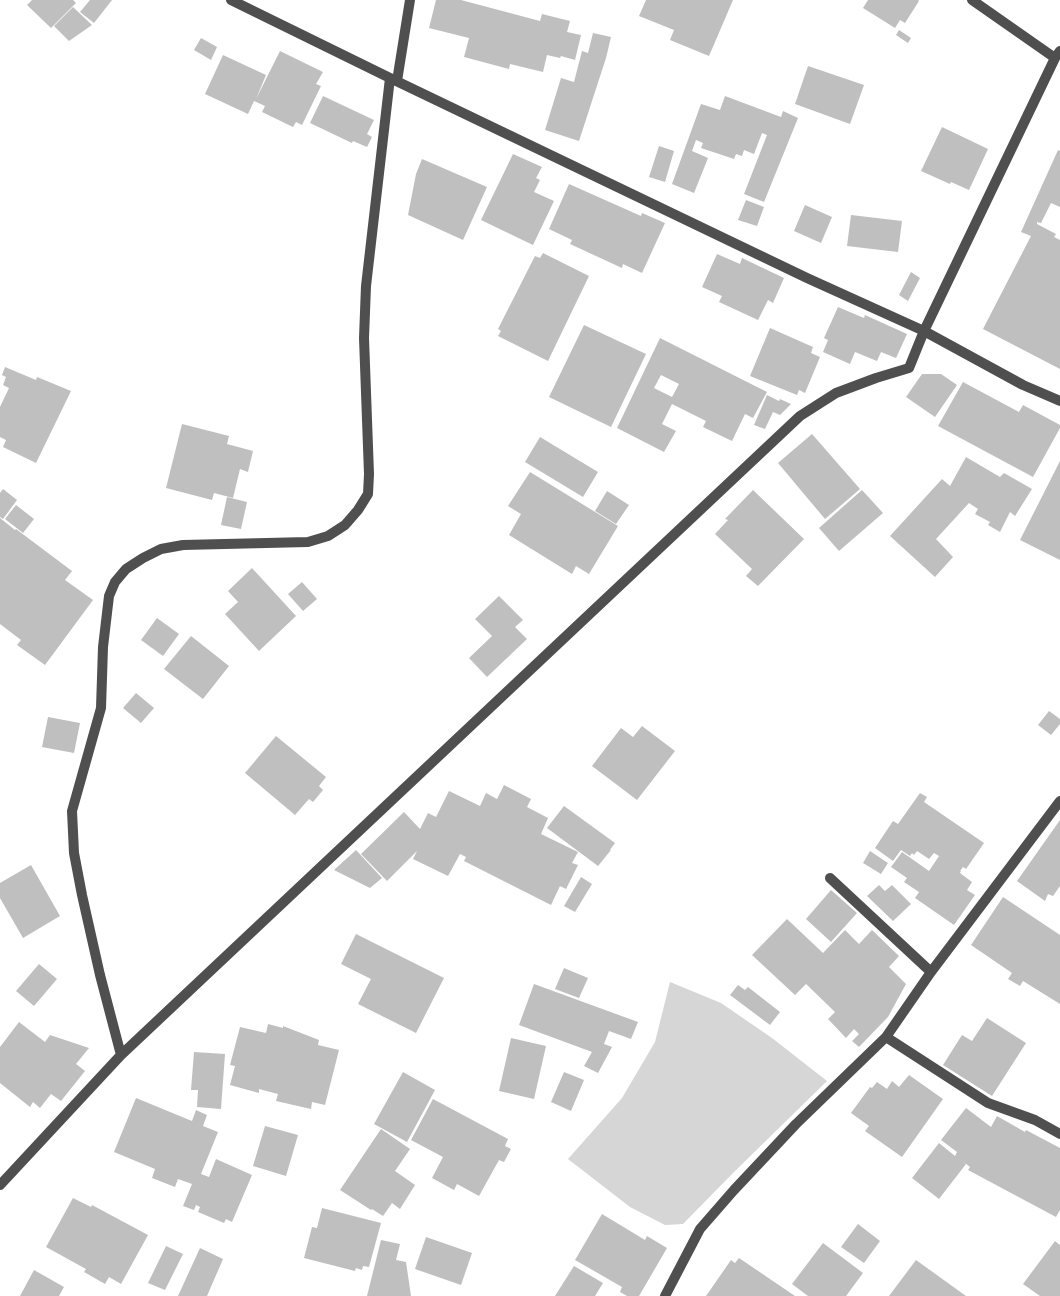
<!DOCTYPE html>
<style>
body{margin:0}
canvas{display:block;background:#fff}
</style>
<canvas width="1060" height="1296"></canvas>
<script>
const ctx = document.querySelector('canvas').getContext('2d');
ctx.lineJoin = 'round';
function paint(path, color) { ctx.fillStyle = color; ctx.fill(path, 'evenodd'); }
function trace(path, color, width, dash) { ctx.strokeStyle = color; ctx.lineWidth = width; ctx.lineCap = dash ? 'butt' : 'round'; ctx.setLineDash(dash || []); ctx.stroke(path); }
const green = new Path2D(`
 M670,982l51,21 51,35 55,43 -94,92 -50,51 -18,1 -35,-18 -62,-48 54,-61 33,-56z`);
const building = new Path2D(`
 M32,0h41l3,3 -25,25 -24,-23z
 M90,0h22l-18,23 -14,-11z
 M436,0h25l79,21 2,-7 28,7 -3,11 14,3 -6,25 -14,-4 -1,2 -13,-3 -4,17 -33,-8 -1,5 -45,-12 5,-19 -40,-10z
 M646,0h87l-24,56 -39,-16 4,-10 -35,-14z
 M868,0h50l1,1 -14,22 -5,-3 -5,8 -32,-20z
 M73,7l19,18 -23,16 -15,-15z
 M899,30l12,8 -3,5 -12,-8z
 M593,33l18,4 -5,21 -27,83 -34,-11 16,-52 13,4 8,-31 6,2z
 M201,38l16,9 -6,13 -17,-10z
 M280,51l43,21 -7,12 5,2 -19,39 -6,-3 -3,5 -31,-15 3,-6 -11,-5 -6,13 -43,-20 18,-39 43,20 -10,24z
 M808,66l56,19 -14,39 -55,-20z
 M323,96l51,24 -7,14 5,3 -5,10 -14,-6 -1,2 -42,-20z
 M725,96l56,21 2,-6 15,7 -34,84 -20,-8 23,-59 -5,-2 -8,21 -10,-4 -2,6 -6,-2 -2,5 -33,-11 2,-5 -7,-3 -4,11 16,7 -14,35 -22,-9 29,-80 19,6z
 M942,127l46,22 -19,41 -18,-8 -1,2 -29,-13z
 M659,146l15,5 -9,31 -16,-5z
 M1058,150l2,1v56l-9,-4 -10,20 -4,-1v2l19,10 -2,3 6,3v129l-77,-40 48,-93 -10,-4z
 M513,154l29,13 -6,11 4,2 -6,12 20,9 -21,44 -52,-25z
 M422,159l65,28 -24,53 -55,-25 8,-41z
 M569,184l72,32 1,-3 23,10 -23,50 -19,-9 -1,4 -52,-24 2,-4 -23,-11z
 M746,200l18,7 -7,19 -19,-6z
 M805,205l27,12 -11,26 -27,-12z
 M851,215l51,6 -4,31 -51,-6z
 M543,253l46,23 -41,85 -50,-25 3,-5 -3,-2 37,-73 5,2z
 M717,254l23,10 2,-6 42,20 -11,25 -5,-3 -10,20 -39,-18 3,-6 -20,-9z
 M911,272l9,6 -12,23 -9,-6z
 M838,307l26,11 1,-3 42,19 -11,24 -15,-6 -4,9 -22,-9 -5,12 -27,-12 5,-12 -4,-2z
 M584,325l62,29 -35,73 -62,-30z
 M770,328l43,19 -2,6 9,4 -15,36 -6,-3 -2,5 -47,-19z
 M660,338l107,54 -14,26 -8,-4 -13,27 -29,-14 3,-6 -34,-17 -10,20 14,7 -12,21 -47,-24zM661,375l18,9 -7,13 -18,-9z
 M5,367l31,13 1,-3 34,14 -35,72 -33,-16 3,-7 -6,-3v-30l9,-19 -6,-3 3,-8 -4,-2z
 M922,374h19l16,11 -22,32 -29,-20z
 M963,382l56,30 4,-7 37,20v3l-27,49 -95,-51z
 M767,395l12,6 1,-2 11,5 -11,11 -7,-3 -8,17 -11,-4z
 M182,424l47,12 -2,8 26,7 -5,21 -8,-3 -7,29 -19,-5 -2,7 -46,-12z
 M812,434l48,55 -35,30 -47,-56z
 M540,437l58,35 -15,25 -58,-35z
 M966,457l34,20 4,-4 28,16 -17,27 -5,-4 -10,20 -12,-7 2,-3 -15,-8 3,-5 -9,-6 -33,36 17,18 -18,20 -45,-41 52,-57 8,7z
 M1060,461v99l-40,-20z
 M530,472l88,54 -29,48 -13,-8 -4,8 -63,-39 12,-21 -13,-8z
 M3,489l14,11 -14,19 -3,-2v-24z
 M753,490l51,49 -46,47 -12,-10 6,-7 -37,-35 13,-14 -3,-1z
 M862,490l21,23 -44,38 -20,-23z
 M607,491l22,14 -13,19 -21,-13z
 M227,497l20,5 -6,27 -20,-4z
 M16,505l18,14 -11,14 -18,-14z
 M0,518l15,12 1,-1 56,42 -7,9 28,20 -48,65 -28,-20 4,-5 -21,-16z
 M252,568l44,48 -37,35 -34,-37 13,-12 -10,-11z
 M302,582l15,17 -14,12 -15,-17z
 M499,596l24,24 -8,7 12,12 -40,38 -18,-19 23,-22 -17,-17z
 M157,618l22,16 -16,22 -22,-16z
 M191,636l38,30 -26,33 -39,-30z
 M136,693l18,15 -13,15 -18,-15z
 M1049,711l11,8v5l-9,11 -13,-10z
 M48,717l32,6 -6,30 -32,-6z
 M642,726l33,25 -38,49 -45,-34 29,-38 12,9z
 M276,736l50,41 -7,9 4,4 -10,12 -4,-3 -14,16 -50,-42z
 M504,785l27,14 -4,8 21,11 -7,16 37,18 -6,11 6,2 -12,24 -6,-3 -9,19 -87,-44 2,-4 -6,-3 -12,22 -35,-17 4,-8 -30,30 -26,-27 43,-42 16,17 8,-16 8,4 13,-26 31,15 6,-13 11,6z
 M920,793l7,4 -3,5 60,41 -18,26 -3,-2 -3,4h1l-1,2 12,9 -5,8 8,5 -21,30 -39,-27 4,-6 -15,-10 3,-4 -16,-11 11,-15 27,19 10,-15 -5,-3 -5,6 -12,-8 -3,4 -2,-2 -2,3 -9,-6 -8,11 -18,-13 18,-27 5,3z
 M564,806l51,37 -5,7h1l-13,16 -51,-38z
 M1060,820v66l-7,10 -5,-2 -3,7 -28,-20z
 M356,850l26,28 -12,10 -36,-18z
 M870,851l18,12 -7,11 -18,-11z
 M31,865l29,51 -37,22 -23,-40v-15z
 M581,877l11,7 -17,28 -11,-6z
 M879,885l6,6 7,-6 19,19 -18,17 -26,-25z
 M831,890l26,23 -26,29 -25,-23z
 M1003,897l57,38v69l-37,-23 -3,5 -12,-7 4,-6 -41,-28z
 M787,919l36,34 22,-23 14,14 13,-14 27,26 -10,11 17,17 -18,33 -29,30 -7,-6 7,-7 -5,-5 -8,9 -18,-19 7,-7 -29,-28 -11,11 -43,-40z
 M356,934l88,44 -28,55 -58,-29 13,-25 -30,-15z
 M39,964l18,15 -23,27 -18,-15z
 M564,968l24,10 -9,20 -24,-9z
 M534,984l104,38 -7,17 -22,-8 -5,13 8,3 -14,26 -14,-7 8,-14 -73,-27z
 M738,985l7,5 3,-3 32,25 -10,13 -40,-30z
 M987,1018l39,25 -34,53 -49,-31 19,-30 10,6z
 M19,1022l26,20 5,-7 39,13 -13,16 9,7 -24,30 -10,-7 -11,14 -7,-6 -3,5 -30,-24v-36z
 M268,1024l15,4v-2l36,14 -1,5 21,5 -14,55 -13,-3 -1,7 -35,-8 2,-7 -19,-5v4l-29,-8 5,-19 -5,-1 10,-38 26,6z
 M511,1038l35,8 -12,53 -35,-8z
 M194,1052l31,2 -4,55 -24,-2 1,-17h-7z
 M403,1072l32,18 -28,52 -33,-18z
 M564,1072l20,8 -13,31 -20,-9z
 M909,1075l34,24 -41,58 -37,-26 4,-5 -18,-13 19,-26 2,1 5,-6 10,7 5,-8 7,6z
 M136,1098l56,23 4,-11 11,5 -4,11 15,6 -17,42 8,3 7,-18 36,16 -20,47 -6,-3 -2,4 -26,-11 2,-5 -4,-2 -2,5 -11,-4 9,-22 -14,-5 -3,8 -23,-9 3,-9 -41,-17z
 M433,1099l75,40 -3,7 6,3 -7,13 -5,-2 -20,36 -22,-12 -3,6 -22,-12 11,-21 -32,-17z
 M966,1108l25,19 6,-11 28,16 1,-2 34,18v62l-4,7 -88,-47 2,-3 -10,-8 6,5 -27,35 -27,-21 27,-35 16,13 2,-4 -16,-12z
 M265,1126l33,9 -12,41 -33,-10z
 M381,1129l29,20 -15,22 20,14 -15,24 -8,-6 -9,13 -11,-7 -1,1 -31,-20z
 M73,1198l18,9 1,-2 56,30 -27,49 -12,-7 -4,7 -21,-12 2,-3 -40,-22z
 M322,1208l59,15 -12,44 -6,-1 -1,4 -6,-2 -1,3 -51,-13 8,-31 5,1z
 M602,1214l43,26 2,-4 20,12 -28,48h-12l-7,-4 2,-5 -47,-27z
 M858,1224l22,17 -16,22 -23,-16z
 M426,1237l46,16 -11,32 -46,-16z
 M381,1240l19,4 -4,16 10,2 5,34h-44z
 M1055,1241l5,4v51h-20l-17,-12z
 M823,1243l40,30 -17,23h-38l-16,-12z
 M166,1246l17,8 -18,36 -17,-7z
 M200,1248l23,11 -16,37h-29z
 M739,1258l56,38h-89l25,-36 4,3z
 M916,1260l50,36h-77z
 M574,1266l29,17 -8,13h-40z
 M34,1270l30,17 -5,9h-39z`);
const minor = new Path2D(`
 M231,0l159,78 417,200 117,53 99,54 37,16
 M972,0l83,58
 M397,81l13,-81
 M830,878l101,94
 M886,1037l102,66 47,17 25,14
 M121,1055l-21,-80 -18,-80 -8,-42 -2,-42 29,-103 2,-61 6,-51 6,-14 11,-13 17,-11 18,-9 22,-4 125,-3 20,-6 17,-11 13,-15 10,-16 1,-20 -5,-136 2,-52 24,-208
 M0,1185l121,-130 679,-639 36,-23 40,-15 33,-10 15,-37 131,-273 5,-7
 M665,1296l35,-67 34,-39 62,-66 90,-87 45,-65 129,-171`);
paint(green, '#d6d6d6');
paint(building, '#bfbfbf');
trace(minor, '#4f4f4f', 10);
</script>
